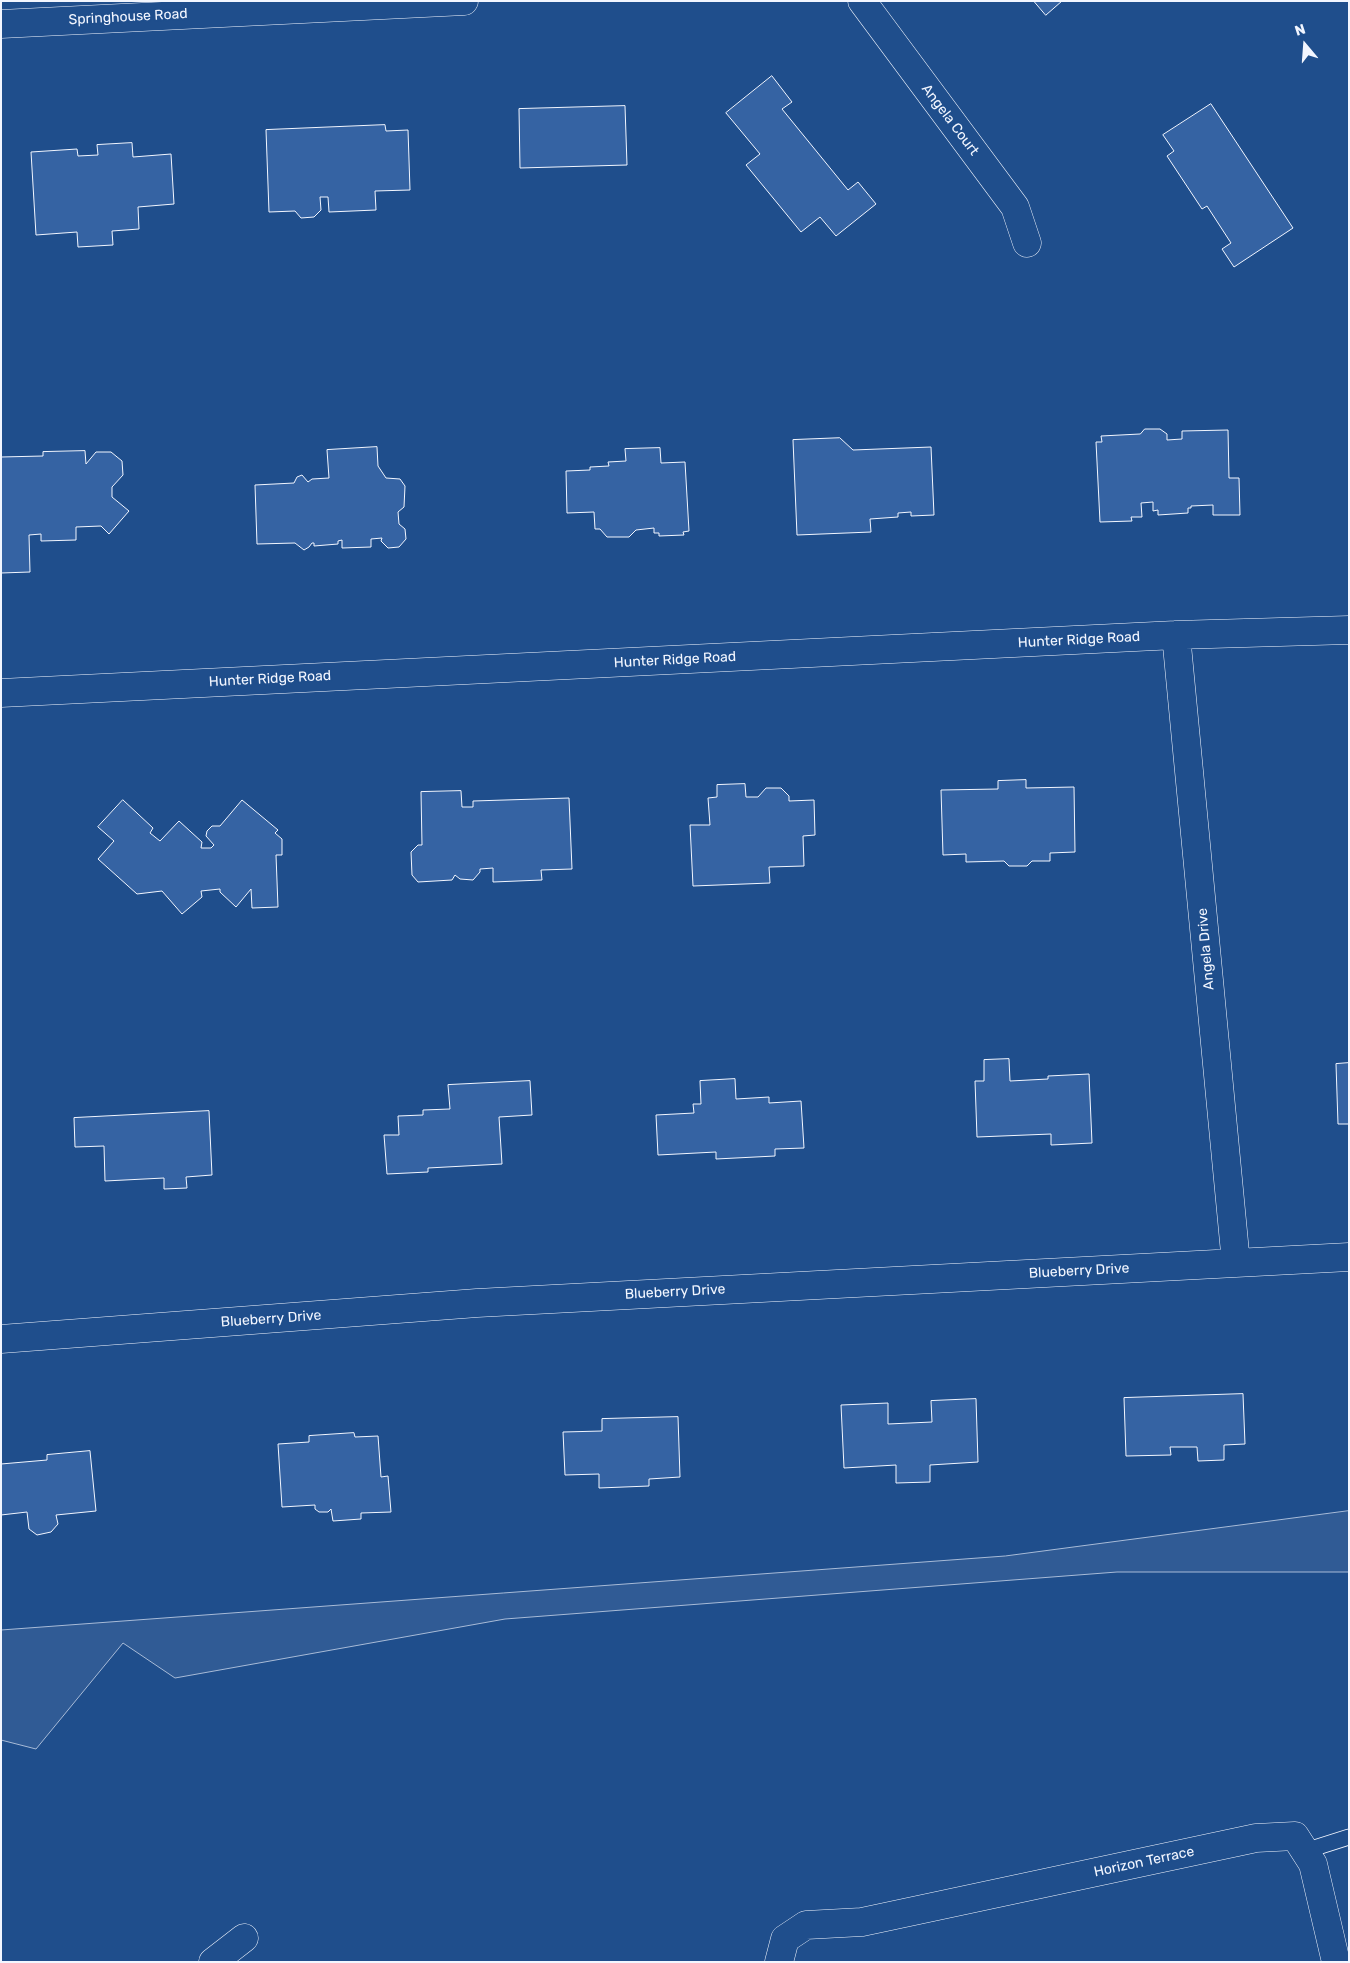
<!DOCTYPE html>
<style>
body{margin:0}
#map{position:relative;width:1350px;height:1963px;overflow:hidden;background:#1f4e8c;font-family:Rubik,sans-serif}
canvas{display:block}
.frame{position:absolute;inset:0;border:2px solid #f2f6ff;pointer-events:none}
.north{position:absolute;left:1280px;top:20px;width:50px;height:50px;-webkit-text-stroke:4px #1f4e8c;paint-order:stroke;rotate:342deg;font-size:14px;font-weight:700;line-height:20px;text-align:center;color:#f2f6ff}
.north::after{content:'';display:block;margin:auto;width:18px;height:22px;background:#f2f6ff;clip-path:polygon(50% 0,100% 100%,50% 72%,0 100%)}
</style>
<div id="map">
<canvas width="1350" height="1963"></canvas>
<div class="frame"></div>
<div class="north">N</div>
</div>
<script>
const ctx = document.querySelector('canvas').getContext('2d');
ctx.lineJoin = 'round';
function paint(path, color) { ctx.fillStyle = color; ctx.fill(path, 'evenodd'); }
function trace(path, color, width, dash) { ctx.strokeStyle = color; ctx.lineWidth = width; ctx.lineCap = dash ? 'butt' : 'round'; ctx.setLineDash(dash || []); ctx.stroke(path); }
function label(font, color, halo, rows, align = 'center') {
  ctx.font = font + ' Rubik,sans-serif'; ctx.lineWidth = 4; ctx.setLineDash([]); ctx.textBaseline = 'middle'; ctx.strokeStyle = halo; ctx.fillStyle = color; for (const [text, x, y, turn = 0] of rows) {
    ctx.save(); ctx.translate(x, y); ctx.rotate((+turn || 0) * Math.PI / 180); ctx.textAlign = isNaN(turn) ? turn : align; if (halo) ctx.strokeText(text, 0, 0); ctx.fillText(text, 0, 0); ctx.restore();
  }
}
const built = new Path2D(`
 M1349,1511v61h-232l-612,47 -330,59 -52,-35 -87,106 -35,-9v-110l1004,-74z`);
const building = new Path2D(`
 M1034,1h28l-16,14z
 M772,76l20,26 -10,7 66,81 10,-8 18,22 -40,32 -16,-19 -19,15 -55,-67 14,-11 -34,-41z
 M1211,104l82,124 -59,39 -12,-18 9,-6 -24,-37 -5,3 -35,-53 7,-5 -11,-16z
 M625,106l2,59 -107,3 -1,-59z
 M385,125l1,6 22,-1 2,60 -35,1 1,19 -47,2 -1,-15h-8l1,13 -7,7 -13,1 -6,-7 -26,1 -3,-82z
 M132,143l1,14 38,-3 3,50 -36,3 1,22 -27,2 1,14 -35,2 -1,-15 -41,3 -5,-83 46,-3 1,7 20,-1 -1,-10z
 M1145,429h15l7,5v6l15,-1v-8l46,-1 1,48h10l1,37h-27v-10l-22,1v2h-3v5l-30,2v-5l-5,1v-9l-12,1 1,14h-11l1,4 -32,1 -4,-80h6l-1,-6 39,-2z
 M840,438l13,12 78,-3 3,68 -23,1v-4l-13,1v4l-28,2 1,13 -74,3 -4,-95z
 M377,447l1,19 8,12 14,1 5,7 -1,21 -6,5 1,12 6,5 1,10 -7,8 -11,1 -7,-7 1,-3 -11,1v8l-29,1v-8l-4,1v3l-24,2v-3h-2l-3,4 -5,3 -9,-7 -38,1 -2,-59 39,-2 3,-6 5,-2 6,7 4,-3 17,-1 -2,-28z
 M660,448l1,15 24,-1 4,69 -6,1 1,3 -25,1v-3h-5v-5l-18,2 -7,7h-22l-7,-8h-5l-1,-17 -27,1 -1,-42 24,-1v-3l19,-1 -1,-4 18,-1 -1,-12z
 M85,451l1,13 10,-12h15l11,9 1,14 -11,12v10l17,14 -20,23 -8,-8 -25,1v13l-35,1v-7l-12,1 1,37 -29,1v-116l42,-1v-4z
 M1026,780v8l48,-1 1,65 -25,1v8h-18l-5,5h-18l-5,-5 -38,1v-8l-23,1 -2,-65 57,-1v-8z
 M745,784l1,13h12l8,-9h15l8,8v5l25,-1 1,35 -12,1 1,30 -35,1 1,16 -77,3 -3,-61h20l-2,-27 9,-1v-12z
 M461,791l1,16h11v-6l96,-3 3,71 -31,1 1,10 -49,2v-14l-13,1v3l-7,8 -13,-1 -5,-4 -3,5 -34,2 -6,-7 -1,-23 7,-7h4l-1,-53z
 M123,800l30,28 -3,5 10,8 19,-20 23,21 -1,6h10l3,-3 -8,-9 1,-5 5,-5h8l22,-26 36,30 -3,3 7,6v16h-6l2,52 -26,1 -1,-19 -15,18 -16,-15v-3l-19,2 1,6 -20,17 -20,-23 -25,3 -39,-35 16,-18 -16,-14z
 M1009,1059l1,22 38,-2v-3l41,-2 3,69 -41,2v-11l-74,3 -2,-56h9v-21z
 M1349,1063v61h-11l-2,-60z
 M735,1079l1,20 33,-2v6l32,-2 3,47 -29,1v7l-59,3v-7l-58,3 -2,-40 38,-2 -1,-9h8l-1,-23z
 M530,1081l2,34 -33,2 3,47 -74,4v4l-41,2 -3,-39h15l-1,-19 25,-1v-5l27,-1 -2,-24z
 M209,1111l3,64 -26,2 1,11 -23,1v-11l-59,3 -1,-35 -29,1 -1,-29z
 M1243,1394l2,50 -21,1v15l-26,1 -1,-14h-27l1,8 -45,1 -2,-58z
 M976,1399l2,63 -48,3v17l-34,1v-18l-52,3 -3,-63 47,-2v21l44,-2 -1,-21z
 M678,1417l2,60 -31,2v7l-50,2v-14l-34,1 -2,-43 39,-1v-12z
 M354,1433l1,4 23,-1 3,41 7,-1 3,36 -30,1v6l-28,2 -2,-12 -3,3h-9l-4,-3v-4l-33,2 -4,-63 31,-2v-6z
 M90,1451l6,60 -40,4 2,9 -7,8 -14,3 -8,-6 -2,-17 -26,3v-51l46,-4v-5z`);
const lane = new Path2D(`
 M1305,1851l44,-14`);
const street = new Path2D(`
 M862,1l153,206 12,36
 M1,24l463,-23
 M1176,635l60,628
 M1,693l1175,-58 173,-5
 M1,1339l476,-36 872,-46
 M213,1962l31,-24
 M779,1962l6,-23 21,-14 56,-3 394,-84 39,-2 18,28 23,98`);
const streetNames = [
 ["Springhouse Road",128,17,-3],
 ["Angela Court",950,120,53],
 ["Hunter Ridge Road",1079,640,-3],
 ["Hunter Ridge Road",675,660,-3],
 ["Hunter Ridge Road",270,679,-3],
 ["Angela Drive",1206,949,-95],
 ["Blueberry Drive",1079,1271,-3],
 ["Blueberry Drive",675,1292,-3],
 ["Blueberry Drive",271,1319,-4],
 ["Horizon Terrace",1144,1862,-12]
];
paint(built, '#305b95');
trace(built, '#a8bbd7', 1);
paint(building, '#3563a3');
trace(building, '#f2f6ff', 1);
trace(lane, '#f2f6ff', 17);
trace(street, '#f2f6ff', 29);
trace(lane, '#1f4e8c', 15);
trace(street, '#1f4e8c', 28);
label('14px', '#f2f6ff', '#1f4e8c', streetNames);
</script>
